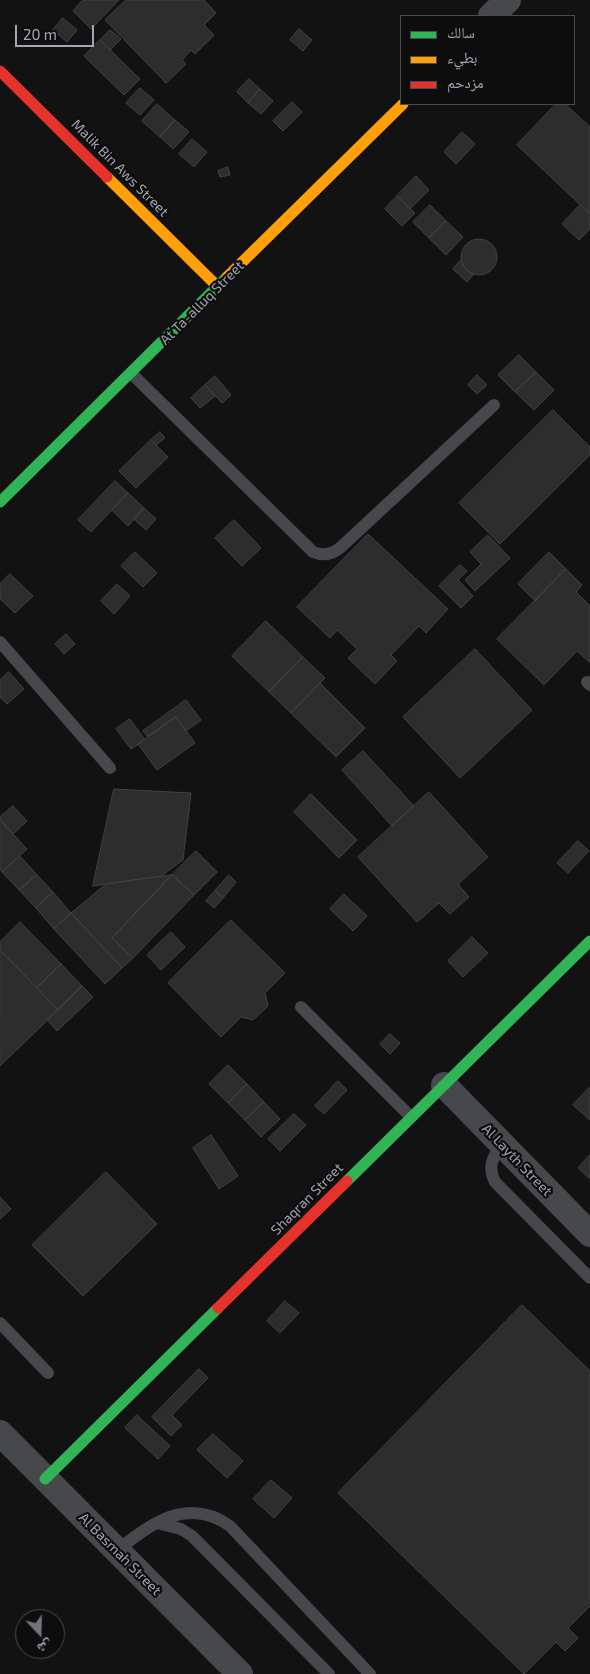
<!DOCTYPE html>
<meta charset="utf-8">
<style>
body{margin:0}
#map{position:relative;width:590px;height:1674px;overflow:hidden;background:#121213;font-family:"Exo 2","Noto Naskh Arabic",sans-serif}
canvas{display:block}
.legend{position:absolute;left:400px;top:15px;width:175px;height:90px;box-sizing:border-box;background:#0d0d0e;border:1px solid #494b50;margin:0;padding:6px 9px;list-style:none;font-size:15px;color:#a4a7b3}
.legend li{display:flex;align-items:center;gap:10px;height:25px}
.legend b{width:25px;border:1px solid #494b50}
.north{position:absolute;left:15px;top:1609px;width:50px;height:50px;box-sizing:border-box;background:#0d0d0e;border:1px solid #494b50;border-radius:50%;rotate:159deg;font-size:14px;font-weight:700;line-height:20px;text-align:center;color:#a4a7b3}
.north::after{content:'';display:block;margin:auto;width:18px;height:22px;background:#71737b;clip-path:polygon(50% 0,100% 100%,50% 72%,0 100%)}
.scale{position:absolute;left:15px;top:25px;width:79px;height:22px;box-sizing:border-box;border:2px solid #a4a7b3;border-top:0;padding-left:6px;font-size:15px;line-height:18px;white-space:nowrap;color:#a4a7b3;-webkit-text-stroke:4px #0d0d0e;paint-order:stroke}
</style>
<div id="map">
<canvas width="590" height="1674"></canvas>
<ul class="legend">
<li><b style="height:6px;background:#30b455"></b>سالك</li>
<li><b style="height:6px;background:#ff9f0a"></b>بطيء</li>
<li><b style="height:6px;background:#e5322d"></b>مزدحم</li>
</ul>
<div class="north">ش</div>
<div class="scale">20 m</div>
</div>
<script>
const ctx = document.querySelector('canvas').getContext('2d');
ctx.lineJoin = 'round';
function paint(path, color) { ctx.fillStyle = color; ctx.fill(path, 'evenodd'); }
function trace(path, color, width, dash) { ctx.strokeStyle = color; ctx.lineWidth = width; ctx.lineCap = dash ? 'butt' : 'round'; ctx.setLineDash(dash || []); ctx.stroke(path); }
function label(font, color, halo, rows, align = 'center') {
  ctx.font = font + ' "Exo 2",sans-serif'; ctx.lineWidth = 4.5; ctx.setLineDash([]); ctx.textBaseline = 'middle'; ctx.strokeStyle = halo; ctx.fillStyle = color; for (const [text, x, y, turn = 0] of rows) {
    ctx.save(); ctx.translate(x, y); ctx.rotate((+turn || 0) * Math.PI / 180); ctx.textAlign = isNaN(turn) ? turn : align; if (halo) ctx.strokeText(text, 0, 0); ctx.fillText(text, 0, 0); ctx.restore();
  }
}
const building = new Path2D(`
 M83,0h36l-28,29 -18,-18z
 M126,0h78l12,13 -12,12 10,10 -19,19 -4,-4 -9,10 4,4 -20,19 -61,-63z
 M63,18l14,12 -10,12 -14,-12z
 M299,29l13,11 -9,11 -13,-11z
 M110,30l11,9 -11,11 -10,-10z
 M100,40l40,39 -16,16 -40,-39z
 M249,79l11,10 -12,14 -11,-11z
 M140,88l14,12 -14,15 -14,-12z
 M260,89l13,12 -12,13 -13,-11z
 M292,102l10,10 -19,19 -10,-10z
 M157,104l18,16 -15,17 -18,-16z
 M556,104h9l25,23v87l-73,-69z
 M175,120l14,12 -16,17 -13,-12z
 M462,132l13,12 -19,20 -12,-12z
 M192,139l15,13 -13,15 -15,-13z
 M228,167l2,8 -10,2 -2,-6z
 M416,176l13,14 -19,19 -13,-13z
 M397,196l18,17 -13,13 -17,-17z
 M430,205l16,16 -17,17 -16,-16z
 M580,205l10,9v15l-11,11 -17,-16z
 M446,221l17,16 -17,18 -17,-17z
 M461 257a18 18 0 1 1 36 0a18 18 0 1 1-36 0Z
 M461,260l3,7 6,5 4,2 -7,8 -14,-13z
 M519,355l17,17 -21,20 -17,-17z
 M536,372l18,18 -20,20 -19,-18z
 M477,375l10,10 -10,9 -9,-9z
 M215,376l16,19 -9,8 -17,-18z
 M205,385l10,11 -15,12 -9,-10z
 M553,410l37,37v8l-90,89 -41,-41z
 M160,432l5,6 -9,7 -5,-5z
 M151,440l17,17 -32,31 -17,-17z
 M115,481l13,12 -37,39 -13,-12z
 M128,493l16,15 -16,18 -16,-16z
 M144,508l12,11 -10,11 -12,-11z
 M234,520l27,28 -19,18 -27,-28z
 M368,534l80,75 -22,24 -7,-7 -28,29 6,6 -22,23 -27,-26 9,-9 -20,-19 -7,8 -33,-31z
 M488,535l22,23 -35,33 -10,-11 16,-16 -11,-12z
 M135,552l22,21 -14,14 -22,-21z
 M549,552l17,17 -31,32 -17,-17z
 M460,565l7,6 -9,9 15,16 -12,12 -22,-22z
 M566,569l16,16 -6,7 14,14v57l-13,-12 -33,34 -47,-46z
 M10,574l23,22 -18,17 -15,-14v-15z
 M117,584l13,12 -16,18 -13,-13z
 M266,621l37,36 -34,35 -37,-36z
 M66,634l9,10 -11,10 -9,-10z
 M475,649l57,61 -72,68 -57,-61z
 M303,657l22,21 -34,35 -22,-21z
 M9,672l15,17 -17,15 -7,-7v-17z
 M320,683l45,45 -29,29 -45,-44z
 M186,700l15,20 -15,11 -10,-14 -28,20 -5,-6z
 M176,717l19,26 -38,27 -19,-26z
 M130,719l15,21 -14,9 -15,-20z
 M363,751l51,55 -22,20 -50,-56z
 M114,789l77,4 -8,67 -22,16 -68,10z
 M429,792l59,65 -30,27 11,13 -19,17 -11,-11 -22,19 -59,-65z
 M311,794l46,46 -18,18 -45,-46z
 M13,806l14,15 -14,13 -13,-14v-3z
 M0,820l27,29 -25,23 -2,-3z
 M578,841l11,10 -21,22 -11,-10z
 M196,851l21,21 -23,23 -22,-20z
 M20,856l17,19 -18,15 -17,-18z
 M37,875l16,17 -17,16 -17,-18z
 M172,875l-60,63 21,20 -11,10 -51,-55 35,-29z
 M172,875l22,20 -61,63 -21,-20z
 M229,875l7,7 -13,16 -8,-7z
 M215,891l8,7 -9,10 -8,-7z
 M53,892l18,21 -17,16 -18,-21z
 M344,894l23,22 -14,15 -23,-22z
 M71,913l51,55 -17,16 -51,-55z
 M231,920l54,53 -20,20 3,13 -15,14 -12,-3 -20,20 -53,-54z
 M20,922l41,42 -24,24 -37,-38v-8z
 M171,932l14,15 -24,23 -14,-15z
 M472,937l16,16 -25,24 -15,-16z
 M0,950l58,60 -58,56z
 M61,964l21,22 -24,24 -21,-22z
 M82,986l11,11 -36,34 -10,-11z
 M390,1034l10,9 -10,11 -10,-10z
 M228,1065l19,19 -19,19 -19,-19z
 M338,1081l9,9 -23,24 -9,-8z
 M247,1084l17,18 -19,18 -17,-17z
 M590,1087v33l-17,-15z
 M264,1102l16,17 -19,18 -16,-17z
 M294,1114l12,11 -26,26 -12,-12z
 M211,1135l27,41 -19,13 -26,-41z
 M590,1155v24l-12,-11z
 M106,1172l51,52 -74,72 -51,-51z
 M0,1197l11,12 -11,10z
 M285,1301l14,12 -19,20 -13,-12z
 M522,1305l68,66v235l-22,22 10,10 -13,13 -9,-9 -32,32 -186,-181z
 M199,1369l9,9 -36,37 10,10 -11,11 -19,-19z
 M137,1415l33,31 -12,13 -33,-31z
 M213,1434l30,27 -16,17 -30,-28z
 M271,1480l21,18 -18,20 -21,-19z`);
const lane = new Path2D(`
 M131,373l182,179c10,4 19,3 28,-5l153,-142
 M0,642l110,126
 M587,682l3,3
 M301,1007l110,110
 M502,1144c-9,13 -15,22 -7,38l95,96
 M0,1323l48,50
 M157,1523l24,6 11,7 137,138
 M117,1551c33,-28 72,-55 113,-25l140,148`);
const street = new Path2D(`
 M491,16l17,-16
 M444,1085l146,149
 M0,1433l240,241`);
const fast = new Path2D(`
 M0,502l227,-225
 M347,1181l243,-240
 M45,1479l173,-171`);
const slow = new Path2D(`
 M107,177l111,110
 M227,277l176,-173`);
const jam = new Path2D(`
 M0,71l107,106
 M218,1308l129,-127`);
const streetNames = [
 ["Malik Bin Aws Street",120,168,45],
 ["At Ta-alluq Street",202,303,-45],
 ["Al Layth Street",517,1160,46],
 ["Shaqran Street",307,1199,-45],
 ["Al Basmah Street",120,1554,45]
];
paint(building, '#2d2d2e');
trace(building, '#424246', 1);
trace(lane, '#47484b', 12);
trace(street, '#47484b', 26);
trace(fast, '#30b455', 11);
trace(slow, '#ff9f0a', 11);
trace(jam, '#e5322d', 11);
label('14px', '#a4a7b3', '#0d0d0e', streetNames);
</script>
